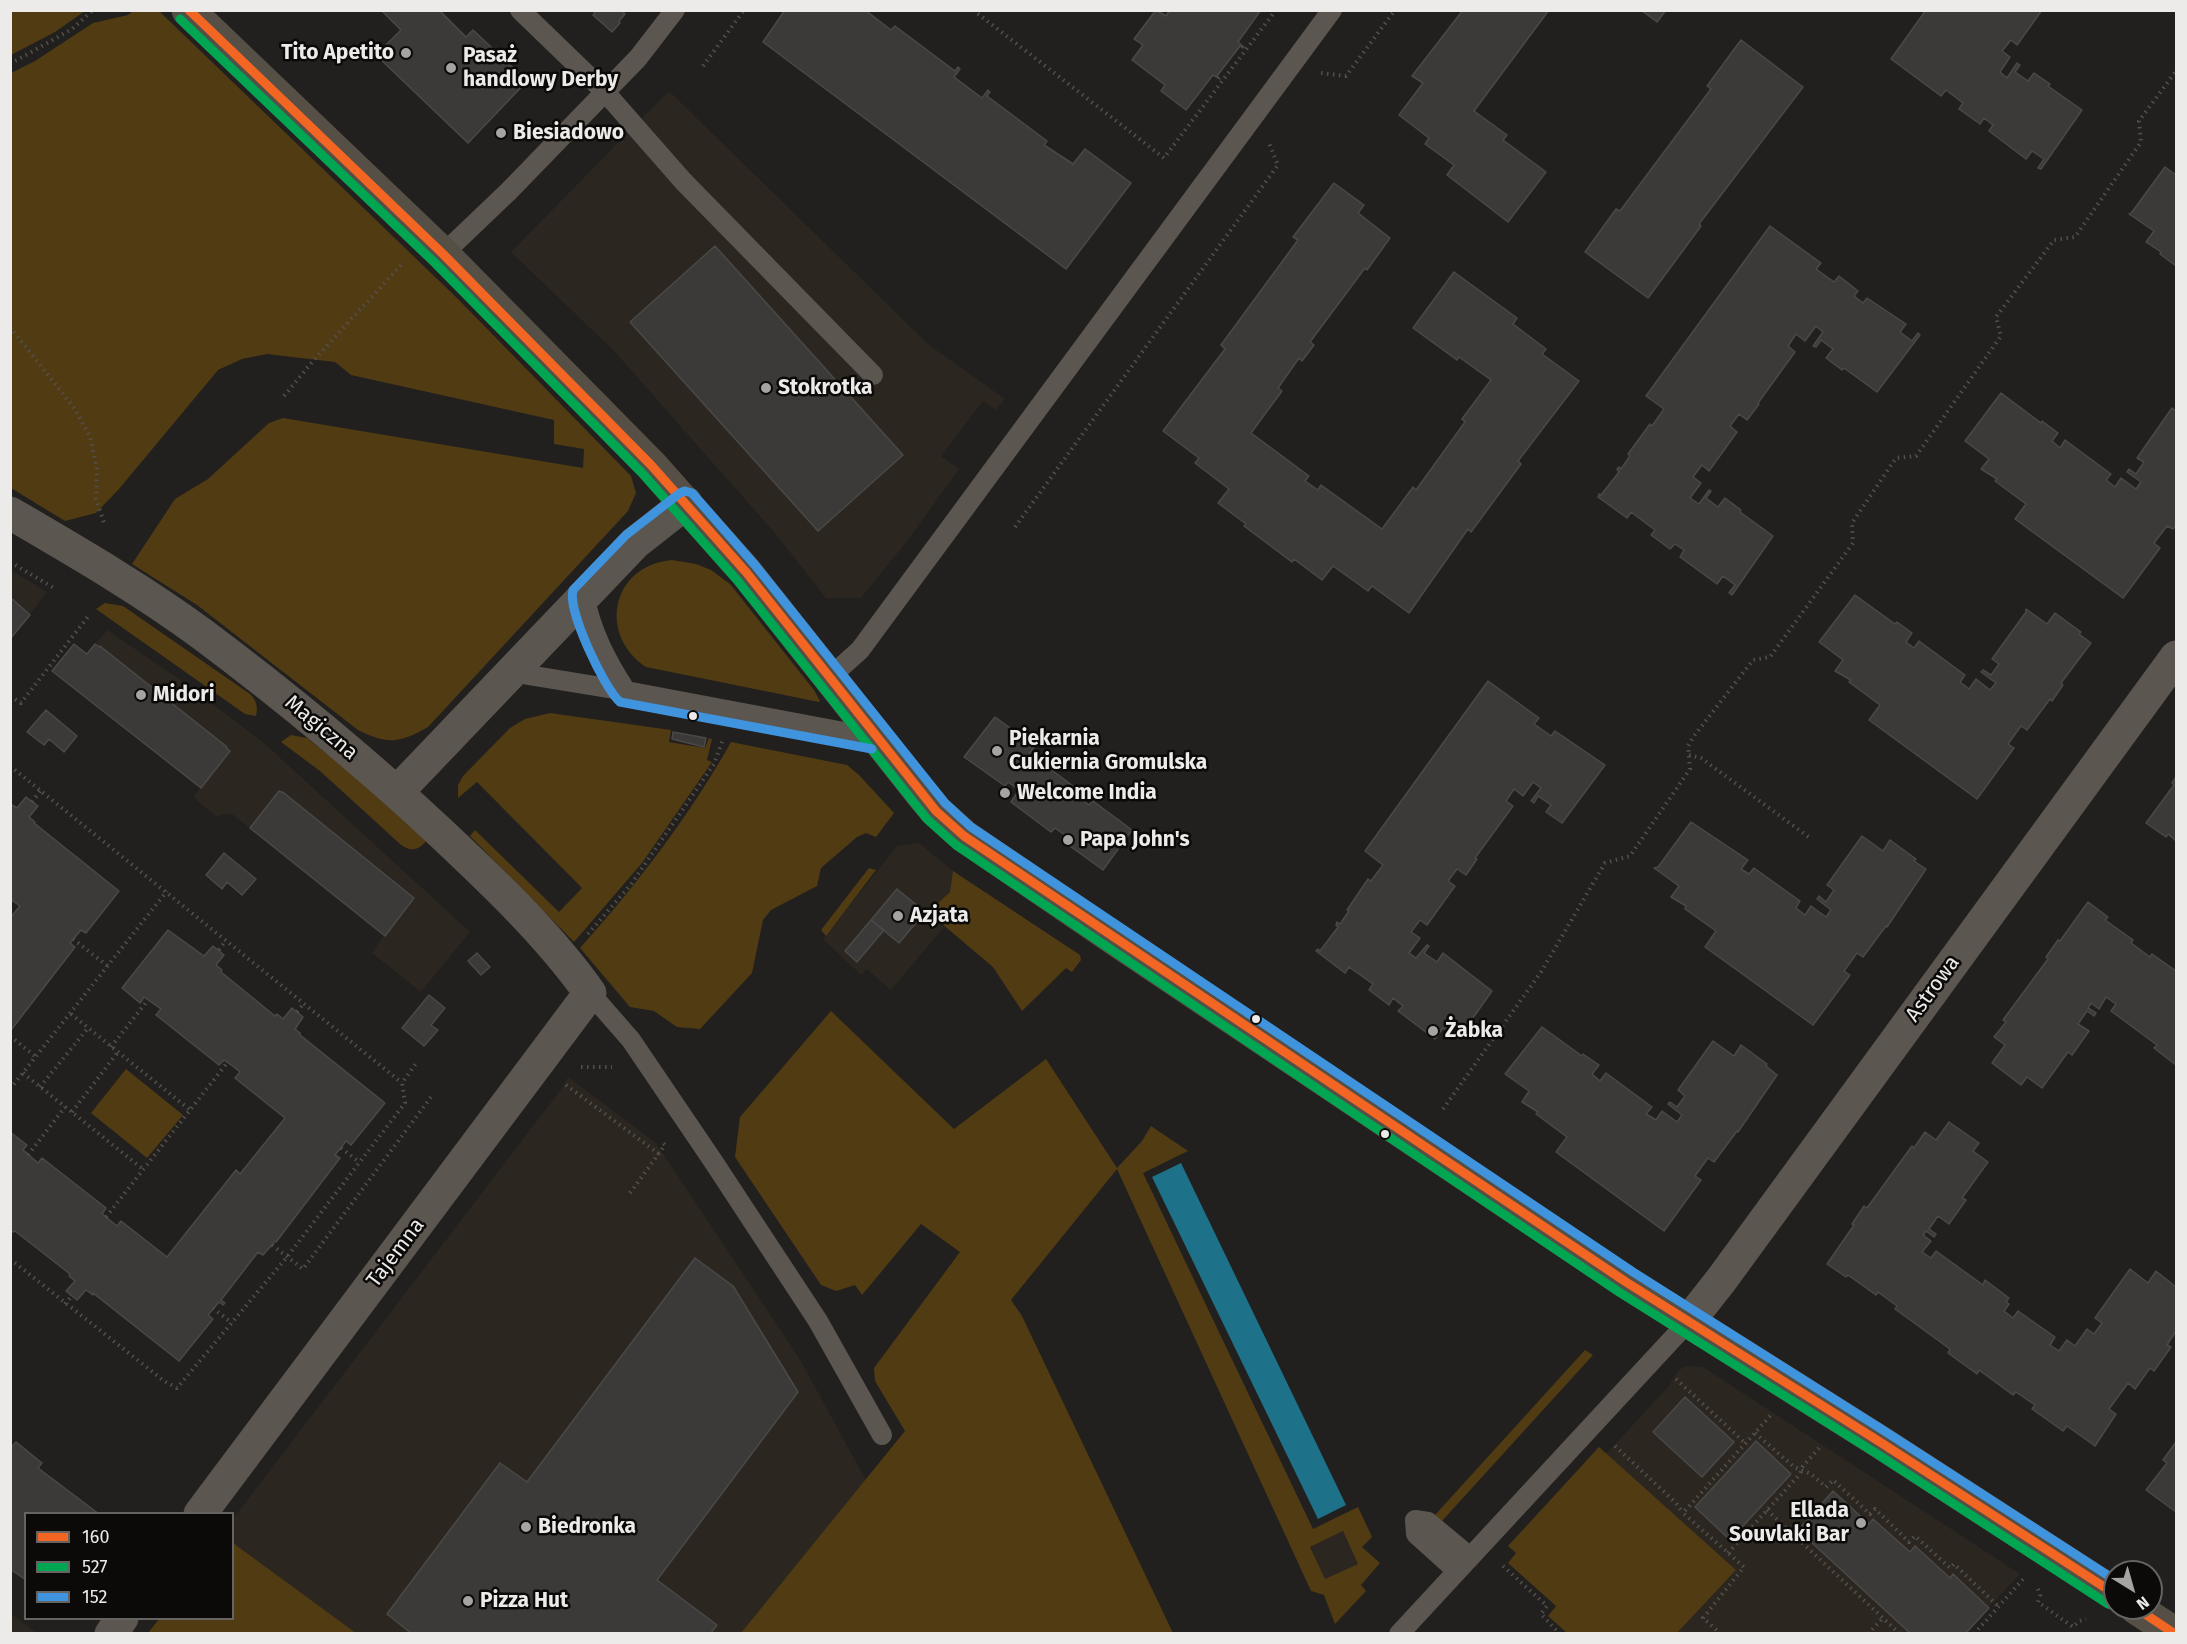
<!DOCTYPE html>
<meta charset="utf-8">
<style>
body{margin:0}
#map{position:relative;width:2187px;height:1644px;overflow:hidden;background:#21201e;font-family:"Fira Sans",sans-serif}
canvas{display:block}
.frame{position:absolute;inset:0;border:12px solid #edebe9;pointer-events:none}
.legend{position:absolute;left:24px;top:1512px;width:210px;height:108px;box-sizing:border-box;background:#0b0a09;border:2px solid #656463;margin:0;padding:8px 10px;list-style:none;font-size:18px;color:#edebe9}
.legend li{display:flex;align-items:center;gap:12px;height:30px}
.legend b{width:30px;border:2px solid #656463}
.north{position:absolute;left:2103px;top:1560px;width:60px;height:60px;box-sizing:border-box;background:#0b0a09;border:2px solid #656463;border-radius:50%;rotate:143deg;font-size:16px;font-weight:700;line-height:24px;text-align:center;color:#edebe9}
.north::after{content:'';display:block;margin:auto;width:21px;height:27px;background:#a6a4a2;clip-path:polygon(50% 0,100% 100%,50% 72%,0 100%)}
</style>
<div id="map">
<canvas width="2187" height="1644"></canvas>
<div class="frame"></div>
<ul class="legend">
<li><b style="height:8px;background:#f26522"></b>160</li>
<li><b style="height:8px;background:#00a651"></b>527</li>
<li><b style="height:8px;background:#4094de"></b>152</li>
</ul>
<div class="north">N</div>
</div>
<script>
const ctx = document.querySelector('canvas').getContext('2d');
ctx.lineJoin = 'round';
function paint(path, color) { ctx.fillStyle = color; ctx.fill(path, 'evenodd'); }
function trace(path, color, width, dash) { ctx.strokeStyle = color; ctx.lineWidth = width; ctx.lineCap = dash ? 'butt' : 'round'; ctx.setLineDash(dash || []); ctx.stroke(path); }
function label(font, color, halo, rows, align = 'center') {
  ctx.font = font + ' "Fira Sans",sans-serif'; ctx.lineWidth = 5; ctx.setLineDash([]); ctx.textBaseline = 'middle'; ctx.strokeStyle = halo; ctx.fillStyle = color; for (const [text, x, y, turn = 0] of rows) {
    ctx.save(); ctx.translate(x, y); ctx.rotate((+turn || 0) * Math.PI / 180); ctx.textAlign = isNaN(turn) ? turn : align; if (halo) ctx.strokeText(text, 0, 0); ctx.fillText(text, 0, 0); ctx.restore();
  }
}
const built = new Path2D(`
 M669,91l260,254 76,54 -9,11 -13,-9 -42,55 18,13 -51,71 -47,58h-35l-52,-66 -160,-181 -103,-99z
 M11,570l36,22 -36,47z
 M107,630l75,51 82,62 206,189 -49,60 -49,-39 12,-18 -152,-121 -12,1 -3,2 -24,-20 7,-9 -148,-117 22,-27 13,10z
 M919,843l34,28 -3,21 -22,20 16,15 -53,63 -24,-21 -6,6 -38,-36 74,-93z
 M568,1077l88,66 143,215 67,122 -125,153h-385l-123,-90 -1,-23 330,-432z
 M1687,1366l16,1 317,207 -55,59h-288l59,-63 -130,-116 62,-67 11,-17z
 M1343,1531l15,33 -33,16 -15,-33z
 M10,1614h1l26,19h-26z`);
const green = new Path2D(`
 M11,10h74v1l-30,21 -44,23z
 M158,10l300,289 173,177 5,17 -8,18 -200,216c-28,16 -40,18 -70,3l-161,-125 -65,-41 43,-65 33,-20 61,-56 14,-5 300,50 1,-19 -30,-5v-24l-203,-45 -16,-13 -68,-8 -25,5 -24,11 -99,119 -23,24 -31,8 -54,-33v-415l24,-12 58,-38 35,-8 5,-4z
 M672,560l24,4 15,6 19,14 84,106 6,11 -1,1 -173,-35c-49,-33 -34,-102 26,-107z
 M105,603l18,3 127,88c7,7 8,13 6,22l-11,-2 -149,-105z
 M550,713l121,17 -2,12 36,6 4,-10 3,1 -5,21 5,2 -70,101 -68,79 -104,-106 5,-6 84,82 23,-24 -105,-106 -19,16v-13l5,-9 47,-48 15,-9z
 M291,735l16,3 40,32 79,71c-8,10 -16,11 -26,3l-80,-73 -39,-29z
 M731,742l116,23 12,10 35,38 -18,24 -10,-4 -9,4 -36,31 -4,18 -46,24 -8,10 -11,53 -52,56 -23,-2 -23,-16 -24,-4 -50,-59c56,-62 110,-133 151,-206z
 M869,868l7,2 -50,66 -5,-6z
 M953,871l127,84 1,5 -9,12 -6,-4 -44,43 -29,-44 -65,-55 22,-20z
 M831,1011l123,118 92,-70 71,109 25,-27 9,-15 37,25 -45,22 170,356 45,-22 14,30 -10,10 18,16 -19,22 5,6 -31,33 -11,-29 -13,-4 -194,-422 -106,131 11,16 151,317h-432l164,-202 -30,-50 -1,-13 86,-116 -39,-28 -59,71 -7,-10 -19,6 -15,-6 -86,-128 5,-40zM1343,1531l15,33 -33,15 -15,-32z
 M126,1069l57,46 -36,43 -56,-45z
 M1585,1350l8,5 -151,166 -7,-6z
 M1599,1447l137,123 -59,63h-110l-19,-17 8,-10 -48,-43 8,-10 -8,-7z
 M233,1543l123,90h-208l11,-14 73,-1z`);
const water = new Path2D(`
 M1181,1163l165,342 -28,14 -166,-342z`);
const building = new Path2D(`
 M381,10h58l27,27 7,-7 54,51 -59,62 -92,-88 25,-25z
 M593,10h28l4,4 -6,7 1,2 -8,9 -19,-17 2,-2z
 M785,10h80l26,20 4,-4 60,45 3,-4 2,2 -6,8 28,21 6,-8 2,2 -3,4 60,45 -3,4 29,19 12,-15 46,34 -65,86 -303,-227z
 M1156,10l10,6 4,-6h91l-23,32 6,5 -1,1 -3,-2 -23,30 3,3 -7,-4 -27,35 -25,-19 4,-6 -33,-25 11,-15 -9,-6z
 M1463,10h86l-75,101 33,24 -4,5 43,32 -38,50 -61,-47 7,-10 -29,-21 4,-6 -30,-23 24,-32 -11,-7z
 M1641,10h25l-9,12z
 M1926,10h116l-25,35 -6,-5 -9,11 8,6 -10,15 7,6 10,-15 3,2 -5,7 13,9 6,-8 16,11 -2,2 34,24 -41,59 -3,-1 6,-9 -12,-8 -6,8 -37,-28 4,-6 -9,-7 -4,6 -21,-15 4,-6 -17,-13 -5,6 -50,-37z
 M1741,40l62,47 -104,137 2,2 -53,72 -63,-46 31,-43 4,2 91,-122 -4,-3z
 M2165,167l11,8v91l-16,-12 1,-2 -15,-10 8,-11 -25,-17 3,-2z
 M1334,183l30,22 -6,8 32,25 -23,32 -2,-2 -55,74 4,3 -12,16 -3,-3 -21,30 4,3 -31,42 58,43 -4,5 13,9 3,-5 61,44 31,-42 3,3 49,-68 -3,-3 29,-39 -32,-23 -2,3 -44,-32 41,-56 63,46 -4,6 33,25 -4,5 37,27 -61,80 3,3 -50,68 -3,-3 -59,84 -37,-27 -4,5 -35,-25 -11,14 -28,-21 -2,3 -48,-36 2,-2 -28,-21 11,-14 -34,-26 4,-5 -36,-27 62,-82 -4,-4 77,-105 -5,-3z
 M1770,226l51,37 -5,6 18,13 5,-6 19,15 -4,5 9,7 4,-5 39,26 -6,8 12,9 6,-8 2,2 -43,57 -33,-24 -2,2 -16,-12 7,-9 -12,-9 -5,7 -3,-1 10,-14 -7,-6 -11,15 -9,-7 -8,12 7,6 -37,51 1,1 -12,16 -8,-6 -9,12 7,6 -28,39 -7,-6 -9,12 8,6 -11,15 9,6 10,-14 2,1 -5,7 12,9 7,-9 16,12 -1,2 33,24 -41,59 -3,-2 6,-8 -12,-9 -6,8 -37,-27 4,-7 -9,-6 -5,5 -19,-14 4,-5 -24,-18 -4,6 -29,-21 1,-3 2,1 18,-23 -2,-3 2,-2 2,2 9,-13 -2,-2 22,-30 2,2 12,-17 -18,-13z
 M715,246l188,209 -85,76 -188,-209z
 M2001,393l40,30 1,-2 16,12 -6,8 8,7 5,-8 46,34 -5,6 9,7 6,-9 15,11 5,-7 -14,-10 2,-3 7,5 8,-12 -7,-4 35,-50 4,3v114l-3,4 -6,-3 -13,17 6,5 -37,50 -108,-79 11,-15 -31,-23 2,-2 -16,-10 8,-10 -24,-18z
 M1855,595l40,29 2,-2 15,11 -6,9 8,6 5,-7 46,34 -5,7 9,7 7,-10 14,11 6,-7 -15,-11 2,-2 8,5 8,-11 -7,-5 34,-47v-3l21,15 8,-11 26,19 -2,2 12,9 -30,40 2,2 -11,16 -2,-2 -23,31 -6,-4 -13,18 6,4 -37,51 -108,-79 11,-15 -31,-23 2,-2 -16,-9 8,-11 -24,-18z
 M10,597l20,18 -20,24z
 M74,644l13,10 8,-10 4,3 1,-1 127,101 -1,1 4,3 -29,37 -149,-117z
 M1488,681l51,37 -5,6 17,12 4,-5 50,34 -43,58 -16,-11 5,-7 -13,-9 -4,7 -3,-2 10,-13 -8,-6 -10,14 -9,-7 -8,12 7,5 -38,52 2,1 -11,16 -9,-6 -9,12 7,5 -28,39 -7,-5 -9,12 9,6 -11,15 7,5 11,-13 2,1 -5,7 13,9 6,-9 49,38 -34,48 -15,-11 -8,11 -37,-28 5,-5 -10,-8 -4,7 -20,-15 4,-6 -24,-17 -4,6 -29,-22 2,-2 2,2 18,-24 -2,-2 1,-3 3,2 9,-13 -2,-1 21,-31 3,2 12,-16 -18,-14z
 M46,710l31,26 -13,16 -15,-13 -5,6 -17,-13z
 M995,717l40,29 -9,13 11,8 4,-5 40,30 -3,4 11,9 4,-4 39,29 -29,40 -40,-29 3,-5 -11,-8 -4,4 -40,-30 8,-12 -11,-8 -3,4 -41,-29z
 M673,732l33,6 -2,9 -32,-8z
 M2176,777v64l-8,-7 -2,3 -20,-14 28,-38 -2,-2z
 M279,791l5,2 130,105 -29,38 -135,-108z
 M26,797l12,9 -9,11 6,5 -1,1 85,68 -33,42 -5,-3 -11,13 5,4 -64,83 -1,-112 10,-12 -10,-7v-95l7,4z
 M1691,822l57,38 -7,9 8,5 5,-6 46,33 -4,7 9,7 6,-9 15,11 5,-7 -14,-11 2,-3 7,6 8,-12 -7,-5 35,-49 21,15 7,-11 26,19 -2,2 12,8 -39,58 -1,-1 -23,31 -6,-4 -13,18 6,4 -37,50 -108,-78 11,-16 -31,-22 1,-3 -15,-9 8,-11 -25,-18 4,-1z
 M224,853l32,26 -14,16 -15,-13 -5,7 -16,-14z
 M897,889l28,23 -26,31 -28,-23z
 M2088,902l20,15 -3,3 28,20 -2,3 19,14 2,-3 24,17v94l-22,-17 3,-3 -46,-34 5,-7 -10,-7 -7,12 -8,-6 -3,5 8,5 -2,3 -7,-5 -9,13 11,7 -17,24 -4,-3 -26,36 -15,-11 -6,8 -29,-22 13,-18 -11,-8 12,-15 -3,-2 45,-61 -2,-2 12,-17 2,1z
 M871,920l13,10 -27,32 -12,-11z
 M168,930l36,26 9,-10 11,9 -8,10 6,5 -1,2 54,44 2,-2 6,5 9,-11 11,9 -8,12 5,4v2l85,68 -34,42 -5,-4 -11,14 5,3 -64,84 -1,-1 -12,14 -5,-3 -37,48 4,3 -2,2 -4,-3 -11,13 5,4 -34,42 -86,-68v2l-7,-5 -9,10 -5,-4 -6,-5 9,-10 -6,-5 1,-2 -55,-43 -2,1 -3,-3v-97l17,13 -4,5 15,13 4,-5 64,50 -4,6 15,12 4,-5 46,36 69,-87 4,4 45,-56 -50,-40 5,-6 -6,-5 -10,-7 -5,5 -63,-50 5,-6 -7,-5 -10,-7 -4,6 -18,-15z
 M477,953l13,14 -9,8 -13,-14z
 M429,995l16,13 -14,17 7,5 -14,16 -22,-18z
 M1542,1027l40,29 1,-2 16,11 -7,9 8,7 6,-8 46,34 -6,7 10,6 6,-9 15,11 5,-7 -14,-11 2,-2 7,5 8,-11 -7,-6 35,-49 21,15 7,-11 26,19 -1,2 11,9 -39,57 -1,-1 -23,31 -6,-4 -13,18 6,4 -37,51 -108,-79 11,-15 -31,-23 2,-2 -16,-10 7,-11 -24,-17z
 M1949,1122l30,21 -6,8 15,11 -26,36 4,2 -17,24 -11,-8 -9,13 7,5 -2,3 -8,-6 -3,4 8,6 -9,11 9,6 5,-7 47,34 2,-5 24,18 -3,4 3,2 -5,7 9,7 5,-7 37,26 -5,8 9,6 8,-11 8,6 12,-17 7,5 8,-11 -7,-5 35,-49 18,14 8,-12 20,16v44l-9,14 4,2 -17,24 -4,-3 -15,21 -7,-6 -19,26 7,5 -21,32 -28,-20 -4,5 -31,-22 3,-4 -19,-13 -3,3 -34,-25 -2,4 -29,-21 2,-4 -55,-40 2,-3 -19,-14 -2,3 -28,-20 -2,2 -19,-13 27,-39 -2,-1 12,-18 3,2 45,-62 2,2 11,-16 11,8z
 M695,1258l38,28 65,106 -141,188 60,45 -7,9h-298l-25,-20 113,-151 27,19z
 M1685,1397l49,45 -32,35 -49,-45z
 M1756,1441l35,33 -61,66 -35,-33z
 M16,1442l26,21 -4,5 61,46h-73v66l-16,-11v-120z
 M2176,1442v70l-30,-22 21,-27 -4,-3z
 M1833,1491l36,33 4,-5 37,33 5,-6 35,32 3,-4 36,34 -24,26h-54l-113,-104z`);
const path = new Path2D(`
 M973,10l191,148 112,-148
 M10,64l62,-35 21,-19
 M703,66l41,-56
 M1321,73l25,3 49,-66
 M10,327l64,81 16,28 7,33 -1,29 8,25
 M284,396l29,-35 88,-96
 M1015,527l263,-362 -9,-22
 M10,562l44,26
 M10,696l11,7 69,-89
 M1689,755l12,3 109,80
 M10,766l392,317
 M32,802l9,-12
 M588,934l44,-51 82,-119 9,-25
 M73,939l36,28
 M219,950l7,-10
 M297,1012l7,-9
 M71,1014l119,96
 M10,1036l26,21
 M111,1047l37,-47
 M581,1067h31
 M23,1073l121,97
 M566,1085l93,69
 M40,1087l48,-59
 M10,1089l157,-198
 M1443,1109l98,-137 64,-109 25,-7 60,-87 -2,-23 6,-10 59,-76 17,-3 83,-114 -1,-20 44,-65 20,-2 85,-120 -5,-19 58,-77 21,-3 66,-95 -2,-21 37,-50
 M72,1112l46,-60
 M341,1148l18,14
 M28,1155l37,-48
 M630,1193l35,-48 -2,-2
 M106,1217l121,-154
 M272,1245l31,24 128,-172
 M10,1259l154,122 13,7 110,-131 118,-154 -3,-20 15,-21
 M65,1304l7,-8
 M213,1308l19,15
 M1676,1379l69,64
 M1755,1433l39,34 17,7 15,13 7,-7 37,34 5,-5 34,33 6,-6 35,32 4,-4 45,43
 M1615,1446l61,57 7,10
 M1767,1510l133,124
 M1728,1553l72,-79 3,-8 17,-19
 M1503,1566l44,40 -6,8 19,20
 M2038,1589l2,6 -2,7 35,25 6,-6 7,-2
 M1721,1634l-18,-16 41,-51 -61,-54 88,-98
 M1868,1634l15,-16
 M1974,1634l51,-57`);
const lane = new Path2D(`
 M520,10l85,82 78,89 190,194
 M443,254l66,-63 129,-133 37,-48
 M584,595c7,36 22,65 42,96
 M510,672l116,19 250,47
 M830,677l30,-27 472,-640
 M590,993l41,47 82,121 105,160 64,114
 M1457,1571l-41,-37 -1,-14 13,2 42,35
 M1399,1634l290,-313`);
const street = new Path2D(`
 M10,513c65,38 131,76 192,121 83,62 164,129 240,200 52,49 106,100 148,159l-390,521
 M397,792l238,-249 51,-40
 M1689,1321l33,-42 454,-622
 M111,1634l11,-16`);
const secondary = new Path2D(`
 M188,10l255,244 208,211 95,107 174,220 16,19 28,25 155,106 507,340 254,160 235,152
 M2136,1608l40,26`);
const bus1 = new Path2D(`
 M189,10l254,244 208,211 95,107 190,239 28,25 662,446 254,160 235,152
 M2136,1608l39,26`);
const bus2 = new Path2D(`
 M180,19l255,244 207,210 95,107 190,239 29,26 663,447 255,160 234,152`);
const bus3 = new Path2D(`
 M872,749l-252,-47c-16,-14 -53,-92 -47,-112l53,-55 54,-42 5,-2 7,2 63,72 190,238 26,24 662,445 253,160 229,148`);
const markers = [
 [406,53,6,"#a6a4a2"],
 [451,68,6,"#a6a4a2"],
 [501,133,6,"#a6a4a2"],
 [766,388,6,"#a6a4a2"],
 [141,695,6,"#a6a4a2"],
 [693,716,5,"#edebe9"],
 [997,751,6,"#a6a4a2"],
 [1005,793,6,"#a6a4a2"],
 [1068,840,6,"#a6a4a2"],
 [898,916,6,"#a6a4a2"],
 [1256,1019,5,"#edebe9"],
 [1433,1031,6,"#a6a4a2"],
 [1385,1134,5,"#edebe9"],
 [1861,1523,6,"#a6a4a2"],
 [526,1527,6,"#a6a4a2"],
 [468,1601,6,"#a6a4a2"]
];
const poiNames = [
 ["Tito Apetito",394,53,"right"],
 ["Pasaż",463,56],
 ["handlowy Derby",463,80],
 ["Biesiadowo",513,133],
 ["Stokrotka",778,388],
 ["Midori",153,695],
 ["Piekarnia",1009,739],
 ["Cukiernia Gromulska",1009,763],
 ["Welcome India",1017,793],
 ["Papa John's",1080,840],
 ["Azjata",910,916],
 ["Żabka",1445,1031],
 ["Ellada",1849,1511,"right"],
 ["Souvlaki Bar",1849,1535,"right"],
 ["Biedronka",538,1527],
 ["Pizza Hut",480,1601]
];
const streetNames = [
 ["Magiczna",321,728,40],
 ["Astrowa",1933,989,-54],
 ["Tajemna",396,1253,-53]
];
paint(built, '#2b2720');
paint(green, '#513b13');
paint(water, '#1d7188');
paint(building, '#3b3a39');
trace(building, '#4a4948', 1.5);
trace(path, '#53504b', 4, [1.5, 4.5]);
trace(lane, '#5c5650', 20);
trace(street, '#5c5650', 33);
trace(secondary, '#554f46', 33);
trace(bus1, '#f26522', 9);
trace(bus2, '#00a651', 9);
trace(bus3, '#4094de', 9);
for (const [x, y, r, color] of markers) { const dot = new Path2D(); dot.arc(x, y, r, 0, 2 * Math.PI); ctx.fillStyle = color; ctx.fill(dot); trace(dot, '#0b0a09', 2); }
label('bold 21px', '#edebe9', '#0b0a09', poiNames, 'left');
label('21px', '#edebe9', '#0b0a09', streetNames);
</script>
